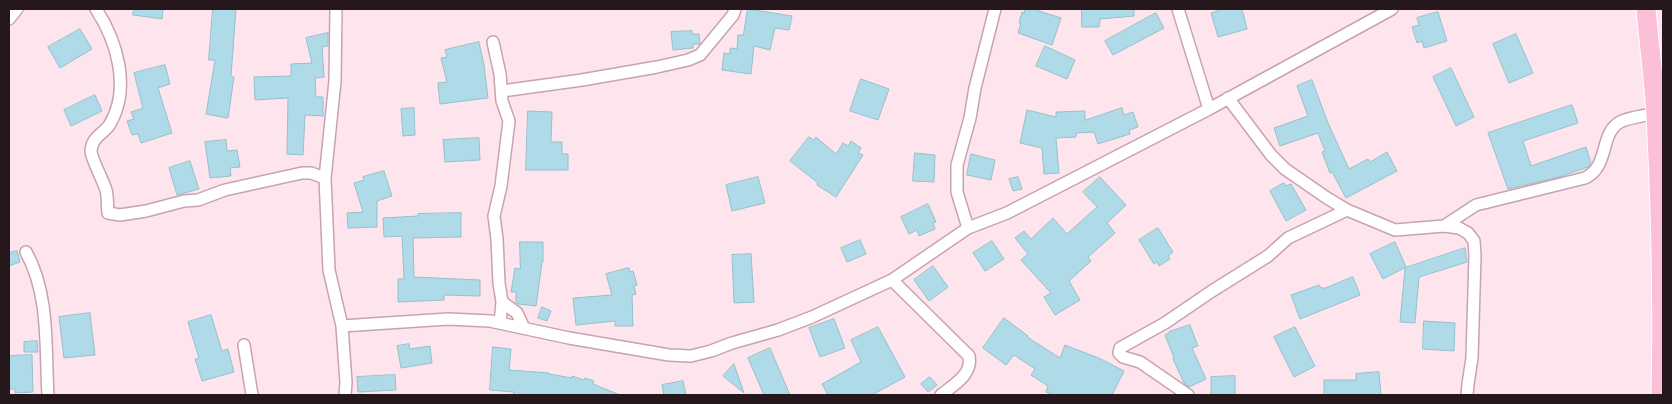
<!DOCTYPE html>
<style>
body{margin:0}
#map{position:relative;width:1672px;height:404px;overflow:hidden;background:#fee5ed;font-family:"IBM Plex Sans",sans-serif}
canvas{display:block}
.frame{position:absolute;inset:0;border:10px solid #26171d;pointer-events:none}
</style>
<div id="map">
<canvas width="1672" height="404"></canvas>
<div class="frame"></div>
</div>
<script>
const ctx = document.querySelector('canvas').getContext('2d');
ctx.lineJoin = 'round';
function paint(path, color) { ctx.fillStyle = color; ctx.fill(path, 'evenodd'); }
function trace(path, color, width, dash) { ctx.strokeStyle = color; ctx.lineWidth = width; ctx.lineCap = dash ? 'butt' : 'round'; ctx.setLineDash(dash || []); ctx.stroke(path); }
const building = new Path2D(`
 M134,9h29l-1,10 -29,-4z
 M213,9h23l-5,67 3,1 -6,41 -22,-4 9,-54h-6z
 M748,9l44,7 -3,14 -14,-2 -5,22 -16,-4 -3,28 -29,-4 2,-17 6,1v-6l7,1 1,-14h5z
 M1025,9h8l28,9 -9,27 -34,-12 3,-10h-2l3,-11 2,1z
 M1082,9h52v7l-34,3 -1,8h-17z
 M1220,9h22l5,20 -29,8 -7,-24 9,-3z
 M1438,12l9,29 -23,7 -2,-7 -5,2 -5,-16 7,-2 -2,-7z
 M1156,13l8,15 -51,27 -8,-14z
 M80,29l12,20 -32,19 -12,-21z
 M692,31v3h7l1,10h-7v4l-20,2 -2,-18z
 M328,33v13l-6,1 2,30 -9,1 1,19h7v19l-18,-1 -2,40 -16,-1 1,-56 -33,2 -1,-23 37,-1v-12l21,-1 -6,-25z
 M1516,34l17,39 -24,10 -16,-39z
 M479,42l5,23 4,33 -48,6 -2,-21 9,-1 -6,-24 6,-1 -2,-7z
 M1045,46l30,14 -8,19 -31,-13z
 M165,65l5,19 -12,4 14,45 -31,10 -3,-9 -6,1 -5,-14 7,-2 -3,-7 12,-4 -9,-35z
 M1451,68l23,49 -18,9 -23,-49z
 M861,79l28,10 -11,31 -28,-9z
 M1312,80l16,43 21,46 19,-10 2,3 17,-10 10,19 -51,27 -14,-26 -2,1 -8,-21 3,-1 -7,-18 -38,13 -6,-18 34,-12 -11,-30z
 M95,95l7,16 -31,15 -7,-16z
 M1572,105l6,18 -55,18 8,25 55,-19 5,16 -3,4 -29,10 -51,12 -20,-56z
 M414,108l1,27 -12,1 -2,-27z
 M1122,108l2,7 9,-3 5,15 -9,3 1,4 -32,10 -4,-12 -18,1v4l-20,1 3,35 -15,1 -2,-26 -22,-5 7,-33 29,7v-5l29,-1v9z
 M528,111l24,1 -1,30h11v12h6v16h-42z
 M809,137l5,3 2,-3 20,17 7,-11 5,3 3,-5 10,7 -3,5 5,2 -27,42 -19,-12 1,-2 -28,-22z
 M479,138l1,22 -35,2 -2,-22z
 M226,140l1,11 10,-1 3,17 -10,1 1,8 -21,2 -5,-36z
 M915,153l20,2 -1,27 -21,-1z
 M971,154l24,6 -4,20 -24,-5z
 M190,161l9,28 -22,6 -8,-27z
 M384,171l8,25 -15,5v26l-29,1 -1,-15 16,-1 -9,-29 10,-3 -1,-3z
 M758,177l7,26 -33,8 -6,-26z
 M1018,177l4,12 -9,2 -4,-12z
 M1100,177l26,28 -19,18 8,10 -27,24 3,4 -22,20 11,19 -25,15 -11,-18 7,-4 -30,-33 7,-6 -13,-16 9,-7 7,8 22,-21 14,16 30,-27 -14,-15z
 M1284,183l2,3 5,-2 15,26 -20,11 -16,-30z
 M928,204l8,18 -3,1 2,6 -16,7 -2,-6 -8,4 -8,-17z
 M461,213v24l-48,1 1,39 66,3v16l-36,-1v5l-46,2v-23h6l-2,-43 -18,1 -1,-19 35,-2v-2z
 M1158,228l15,24 -5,4 2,3 -11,7 -2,-4 -3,2 -15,-24z
 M860,240l6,14 -19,8 -6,-14z
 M992,241l12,18 -19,12 -12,-18z
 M520,242h23v20h-1l-6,44 -18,-2 -2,-1v-11h-5l4,-24 5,1z
 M1395,242l11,25 -23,12 -13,-25z
 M1465,248l2,14 -48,15 -4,46 -15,-1 5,-54z
 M17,251l3,11 -11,4v-13z
 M751,254l3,48 -20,1 -2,-48z
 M933,266l15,21 -19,14 -15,-21z
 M629,268l1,4 3,-1 4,14 -3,1 2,8 -4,1 1,31h-18v-5l-39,4 -3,-27 39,-3 -6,-21z
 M1353,277l7,18 -60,24 -9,-24 28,-10 2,3h4z
 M542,307l9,4 -4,10 -9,-3z
 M90,313l5,42 -31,3 -5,-41z
 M211,315l11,36 6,-2 6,23 -32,9 -7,-22 4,-1 -11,-36z
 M1004,318l24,18 -1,1 33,21 5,-13 36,14 23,12 -12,24h-58l-8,-3 2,-6 -17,-11 4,-6 -21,-14 -8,10 -23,-17z
 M834,319l11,29 -25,9 -11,-29z
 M1424,321l31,2 -1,28 -31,-2z
 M1190,325l8,21 -6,2 14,31 -17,8 -5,-4 -11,-24 1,-1 -9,-23 4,-2v-1z
 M878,327l27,50 -33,18h-44l-6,-11 39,-22 -10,-22z
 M1295,327l20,39 -21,11 -20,-40z
 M37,341l1,11h-14v-10z
 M409,344l1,5 20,-3 2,17 -31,5 -4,-22z
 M493,347l18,2 -2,21 40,3v1l23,4v-2l12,4 1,-2 9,3 -1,3 27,11h-107l1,-3 -24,-2z
 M770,348l20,47h-26l-16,-37z
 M32,355l1,37 -18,1v-4h-5l-1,-33z
 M734,364l10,29 -21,-17z
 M1379,372l2,23h-57v-15h32v-6z
 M395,375l1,15 -38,2 -1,-15z
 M1235,376v19h-24v-18z
 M930,377l7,8 -9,7 -7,-8z
 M683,381l3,14h-22l-2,-10z`);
const minor = new Path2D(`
 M96,9c21,32 35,79 14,115 -6,10 -18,12 -19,27 0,7 12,29 15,39 2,7 1,15 2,23l12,2 26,-4 38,-10 14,-1 27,-10 77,-17h9l14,5
 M336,9l-1,72 -10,97 4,92 13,56 4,56 -1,13
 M1178,9l31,100
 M9,19l8,-10
 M493,42l7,32 2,27 7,20 -8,65 -7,30 3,23 2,44 3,19 -2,21
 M502,91l80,-11 75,-13 31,-7 12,-5 33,-40 2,-6
 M1228,98l43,57 14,14 42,29 20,12 48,20 49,-4 15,2 9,5 6,8 1,15 -3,102 -4,26 -1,11
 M1444,226l32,-21 109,-27c25,-12 14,-44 35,-56 10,-5 25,-6 36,-9
 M968,228l-11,-36v-27l13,-47 5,-30 20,-79
 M26,252c24,43 19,96 22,143
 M892,280l77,76c4,19 -16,29 -28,39
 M502,302l15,11 7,15
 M342,326l106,-7 42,2 79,17 100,17 22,1 20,-5 21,-8 46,-13 34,-13 80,-37 76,-52 39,-15 202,-104 183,-100
 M244,345l8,50
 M1188,395l-48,-33 -17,-5 -4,-4 1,-5 45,-25 47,-32 56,-35 20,-18 59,-28`);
const trunk = new Path2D(`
 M1646,9c3,35 8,70 10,106 5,93 7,187 5,280`);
paint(building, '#aedbe7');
trace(building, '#94c0cc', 1);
trace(minor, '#c9a2b1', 14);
trace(trunk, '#fff', 21);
trace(minor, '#fff', 11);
trace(trunk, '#fbbfd7', 19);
</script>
